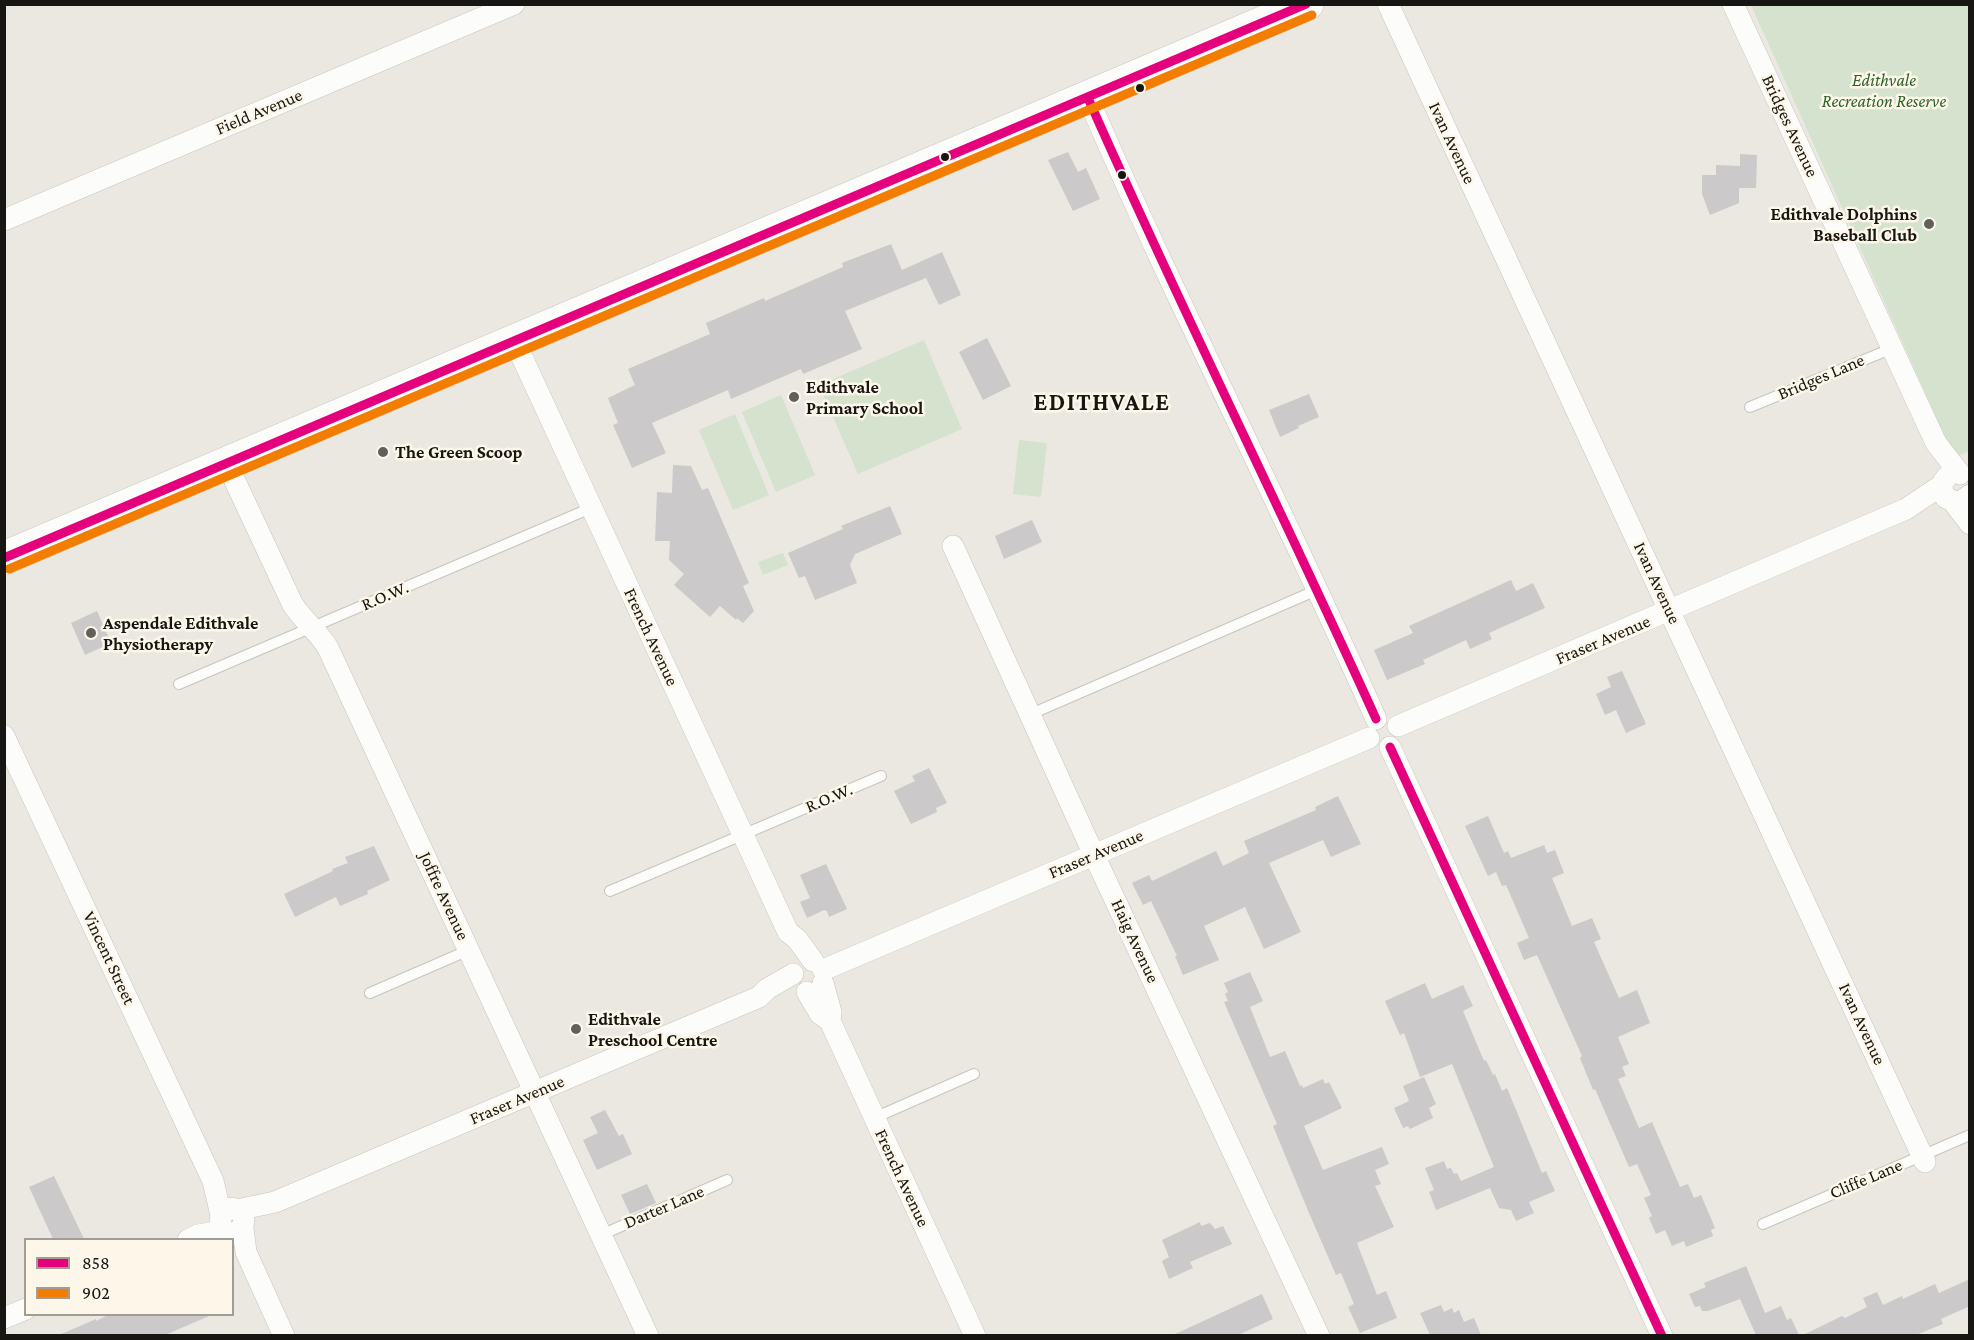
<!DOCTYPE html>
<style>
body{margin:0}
#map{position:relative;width:1974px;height:1340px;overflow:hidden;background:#ebe8e1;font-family:"Crimson Pro",serif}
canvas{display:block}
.frame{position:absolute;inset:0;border:6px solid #181612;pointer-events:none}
.legend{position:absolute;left:24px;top:1238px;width:210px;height:78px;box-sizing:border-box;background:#fdf7ea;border:2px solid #a19d94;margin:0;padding:8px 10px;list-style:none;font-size:18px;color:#181612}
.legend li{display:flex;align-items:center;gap:12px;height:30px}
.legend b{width:30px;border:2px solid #a19d94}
</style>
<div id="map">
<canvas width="1974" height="1340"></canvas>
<div class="frame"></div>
<ul class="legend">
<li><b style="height:8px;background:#e5007d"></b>858</li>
<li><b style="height:8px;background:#f37d01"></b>902</li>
</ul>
</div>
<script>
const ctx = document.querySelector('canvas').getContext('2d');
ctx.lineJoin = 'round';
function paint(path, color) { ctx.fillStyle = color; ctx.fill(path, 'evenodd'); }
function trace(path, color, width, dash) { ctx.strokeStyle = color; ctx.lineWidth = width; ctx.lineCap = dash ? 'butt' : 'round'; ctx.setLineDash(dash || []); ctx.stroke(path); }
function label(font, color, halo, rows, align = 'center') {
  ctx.font = font + ' "Crimson Pro",serif'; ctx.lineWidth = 5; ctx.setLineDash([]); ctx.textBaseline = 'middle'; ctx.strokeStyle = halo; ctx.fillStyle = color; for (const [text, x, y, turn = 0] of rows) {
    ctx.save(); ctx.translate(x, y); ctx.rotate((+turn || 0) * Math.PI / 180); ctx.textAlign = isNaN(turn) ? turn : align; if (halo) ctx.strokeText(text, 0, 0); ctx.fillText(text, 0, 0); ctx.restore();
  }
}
const green = new Path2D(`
 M1751,5h218v446l-15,6z
 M924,340l38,89 -104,45 -39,-89z
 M781,395l34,80 -39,17 -34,-80z
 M735,414l34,81 -36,15 -34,-80z
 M1019,440l28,3 -6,54 -28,-3z
 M783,553l5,12 -25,10 -5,-13z`);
const building = new Path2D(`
 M1068,152l10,20 8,-4 14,31 -27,12 -25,-51z
 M1740,154l17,1 -1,33h-17v15l-29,12 -8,-21v-19h14v-10l24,1z
 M891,244l11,26 40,-18 19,43 -22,10 -13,-27 -81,33 17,38 -59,25 -2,-5 -70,30 -3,-9 -76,33 14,30 -34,15 -19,-43 5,-2 -10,-25 27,-13 -7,-16 82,-35 -4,-11 58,-25 1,3 78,-34 -1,-4z
 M987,338l24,48 -28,14 -24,-48z
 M1309,394l10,23 -21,9 1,2 -19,9 -11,-27z
 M673,465l18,1 11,24 6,-2 41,95 -6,3 11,25 -11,12 -6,-5 -1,2 -16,-14 -10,11 -36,-32 10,-11 -15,-14 1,-19h-15l2,-49 15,1z
 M890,506l12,28 -47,20 -5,11 7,18 -42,17 -10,-24 -6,2 -11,-25 55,-24 -2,-3z
 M1032,520l10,22 -38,17 -9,-23z
 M1511,580l5,11 17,-8 12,25 -56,25 3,6 -22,10 -4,-9 -43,20 2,4 -38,16 -13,-30 39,-17 -4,-7z
 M97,611l14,32 -26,12 -14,-32z
 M1622,671l24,53 -20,9 -10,-23 -11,5 -9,-21 15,-7 -4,-10z
 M929,768l18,35 -11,5 1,4 -26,12 -17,-33 21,-10 -3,-5z
 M1338,796l23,48 -30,13 -8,-17 -54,23 32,69 -37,17 -19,-42 -41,19 15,34 -36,15 -8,-19h2l-26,-55 -8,4 -11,-22 17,-8 3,6 64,-30 7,15 26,-13 -5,-12 72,-31 -1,-3z
 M1488,816l16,37 4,-2 3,7 33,-13 3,8 8,-3 9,23 -12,5 20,48 20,-8 9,21 -7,3 25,56 18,-8 13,33 -32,14 11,27 -7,3 4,9 -8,3 21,49 13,-6 28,65 8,-3 6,14 7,-3 14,33 -4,2 2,6 -27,11 -2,-6 -12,5 -7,-16 -9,4 -7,-16 3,-2 -8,-18 7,-3 -14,-31 -8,3 -34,-78 -2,1 -13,-32 2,-2 -45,-101 -13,5 -7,-17 12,-5 -23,-53 -4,1 -6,-14 -8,4 -23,-50z
 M374,846l16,34 -23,11 1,3 -28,12 -4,-9 -41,20 -11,-23 49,-23 -1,-2 16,-6 -3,-6z
 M826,864l21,45 -18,8 -2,-6 -3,-1 -17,8 -7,-16 10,-4 -10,-23z
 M1250,972l13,29 -13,6 20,50 15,-6 15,35 2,-1 1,3 20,-9 2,5 4,-2 13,26 -38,18 19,44 59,-23 7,17 -14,6 6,14 -6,2 19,41 -37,16 20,52 9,-4 11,27 -37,15 -12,-26 6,-3 -13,-31 -5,2 -27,-62 -36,-87 4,-2 -53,-122 4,-1 -3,-7 3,-2 -4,-9z
 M1425,983l7,16 31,-14 10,21 -10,5 21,50 2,-1 7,15 2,-1 7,17 5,-3 35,85 4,-2 9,20 -26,11 5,11 -18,8 -5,-11 -12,-2 -9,-20 -54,22 -7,-18 5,-2 -9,-22 19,-7 3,8 4,-1 3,6 3,-1 4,8 33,-14 -42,-103 -32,13 -16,-44 -4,2 -15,-34z
 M1424,1077l12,27 -7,4 4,10 -23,11 -2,-3 -5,2 -9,-20 15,-7 -6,-15z
 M605,1110l14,26 4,-2 9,20 -35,16 -14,-30 15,-7 -8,-16z
 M54,1176l30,63h-31l-24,-52z
 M647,1184l9,19 -26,11 -9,-19z
 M1200,1222l1,4 9,-3 5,6 8,-3 9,18 -42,18 3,6 -24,11 -7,-18 7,-4 -7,-17z
 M1746,1266l19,47 16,-7 6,14 4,-2 8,17h-45h2l-16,-36 -32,12h-6l-2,-5 -5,1 -6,-13 17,-7 -2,-4z
 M1970,1279v27l-29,13 2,5 -27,11h-113l39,-19 3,2 22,-11 -4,-9 14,-6 6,13 19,-9 1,3 32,-15 4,9z
 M1262,1294l11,25 -35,16h-65z
 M1441,1305l3,7 8,-4 2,5 5,-3 5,12 10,-4 7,17h-51l-10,-22z
 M110,1314h104l-49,21h-106l37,-16v2z`);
const lane = new Path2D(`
 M1750,407l143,-59
 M179,684l412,-176
 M1031,714l286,-124
 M610,891l271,-115
 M370,993l99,-43
 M874,1118l100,-44
 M1763,1224l207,-89
 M601,1235l126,-55`);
const street = new Path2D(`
 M1388,4l537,1158
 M1733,4l203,439 24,31
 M1088,98c90,209 196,412 288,621
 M4,220l510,-216
 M515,342l273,590 9,7 16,22
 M227,464l65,139c9,16 26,28 36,45l320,688
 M1948,476c-7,6 -8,14 -2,22l13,5 11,-8
 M1954,503l16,21
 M953,546l141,309 225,481
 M1398,726l508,-217 36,-24
 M4,736l209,445 8,34
 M1390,747l272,589
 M823,970l546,-232
 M823,983l8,29 -1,8
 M807,992l13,22 10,7 145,315
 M237,1210l38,-8 484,-205 8,-8 26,-15
 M243,1228l-11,6 -8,-3 -4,-7 1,-9 10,-7 8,2 5,6 -1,12 3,24 38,84
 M188,1240l10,-5 26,-4
 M4,1318l22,-9`);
const highway = new Path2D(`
 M4,558l1303,-554`);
const bus1 = new Path2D(`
 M1088,98c92,209 194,413 288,621
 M4,558l1302,-554
 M1390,747l272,589`);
const bus2 = new Path2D(`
 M9,569l1303,-554`);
const markers = [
 [1140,88,5,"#181612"],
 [945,157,5,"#181612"],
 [1122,175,5,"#181612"],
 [1929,224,6,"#62605a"],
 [794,397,6,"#62605a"],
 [383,452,6,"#62605a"],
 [91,633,6,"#62605a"],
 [576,1029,6,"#62605a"]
];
const parkNames = [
 ["Edithvale",1884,80],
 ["Recreation Reserve",1884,101]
];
const streetNames = [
 ["Field Avenue",259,112,-23],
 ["Bridges Avenue",1790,126,65],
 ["Ivan Avenue",1452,143,65],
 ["Bridges Lane",1821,377,-23],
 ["Ivan Avenue",1657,583,65],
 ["R.O.W.",385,596,-23],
 ["French Avenue",651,637,65],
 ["Fraser Avenue",1603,640,-23],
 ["R.O.W.",829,798,-23],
 ["Fraser Avenue",1096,854,-23],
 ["Joffre Avenue",444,896,65],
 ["Haig Avenue",1135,941,65],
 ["Vincent Street",109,958,65],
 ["Ivan Avenue",1862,1024,65],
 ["Fraser Avenue",517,1100,-23],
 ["French Avenue",902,1178,65],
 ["Cliffe Lane",1866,1179,-23],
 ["Darter Lane",664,1207,-23]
];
const poiNames = [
 ["Edithvale Dolphins",1917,214,"right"],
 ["Baseball Club",1917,235,"right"],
 ["Edithvale",806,387],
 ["Primary School",806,408],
 ["The Green Scoop",395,452],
 ["Aspendale Edithvale",103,623],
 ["Physiotherapy",103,644],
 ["Edithvale",588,1019],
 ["Preschool Centre",588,1040]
];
const districtNames = [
 ["EDITHVALE",1102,403]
];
paint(green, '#d4e2ce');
paint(building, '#cbc9c9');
trace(lane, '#c6c4be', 12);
trace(street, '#c6c4be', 22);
trace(highway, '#c6c4be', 34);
trace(lane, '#fcfcfa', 10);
trace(street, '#fcfcfa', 21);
trace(highway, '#fcfcfa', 33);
trace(bus1, '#e5007d', 9);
trace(bus2, '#f37d01', 9);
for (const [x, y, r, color] of markers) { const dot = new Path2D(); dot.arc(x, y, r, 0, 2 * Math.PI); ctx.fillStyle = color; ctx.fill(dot); trace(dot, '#fdf7ea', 2); }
label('italic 18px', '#2e632b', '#fdf7ea', parkNames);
label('18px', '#181612', '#fdf7ea', streetNames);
label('bold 18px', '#181612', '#fdf7ea', poiNames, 'left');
ctx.letterSpacing = '1.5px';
label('bold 24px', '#181612', '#fdf7ea', districtNames);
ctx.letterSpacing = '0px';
</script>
